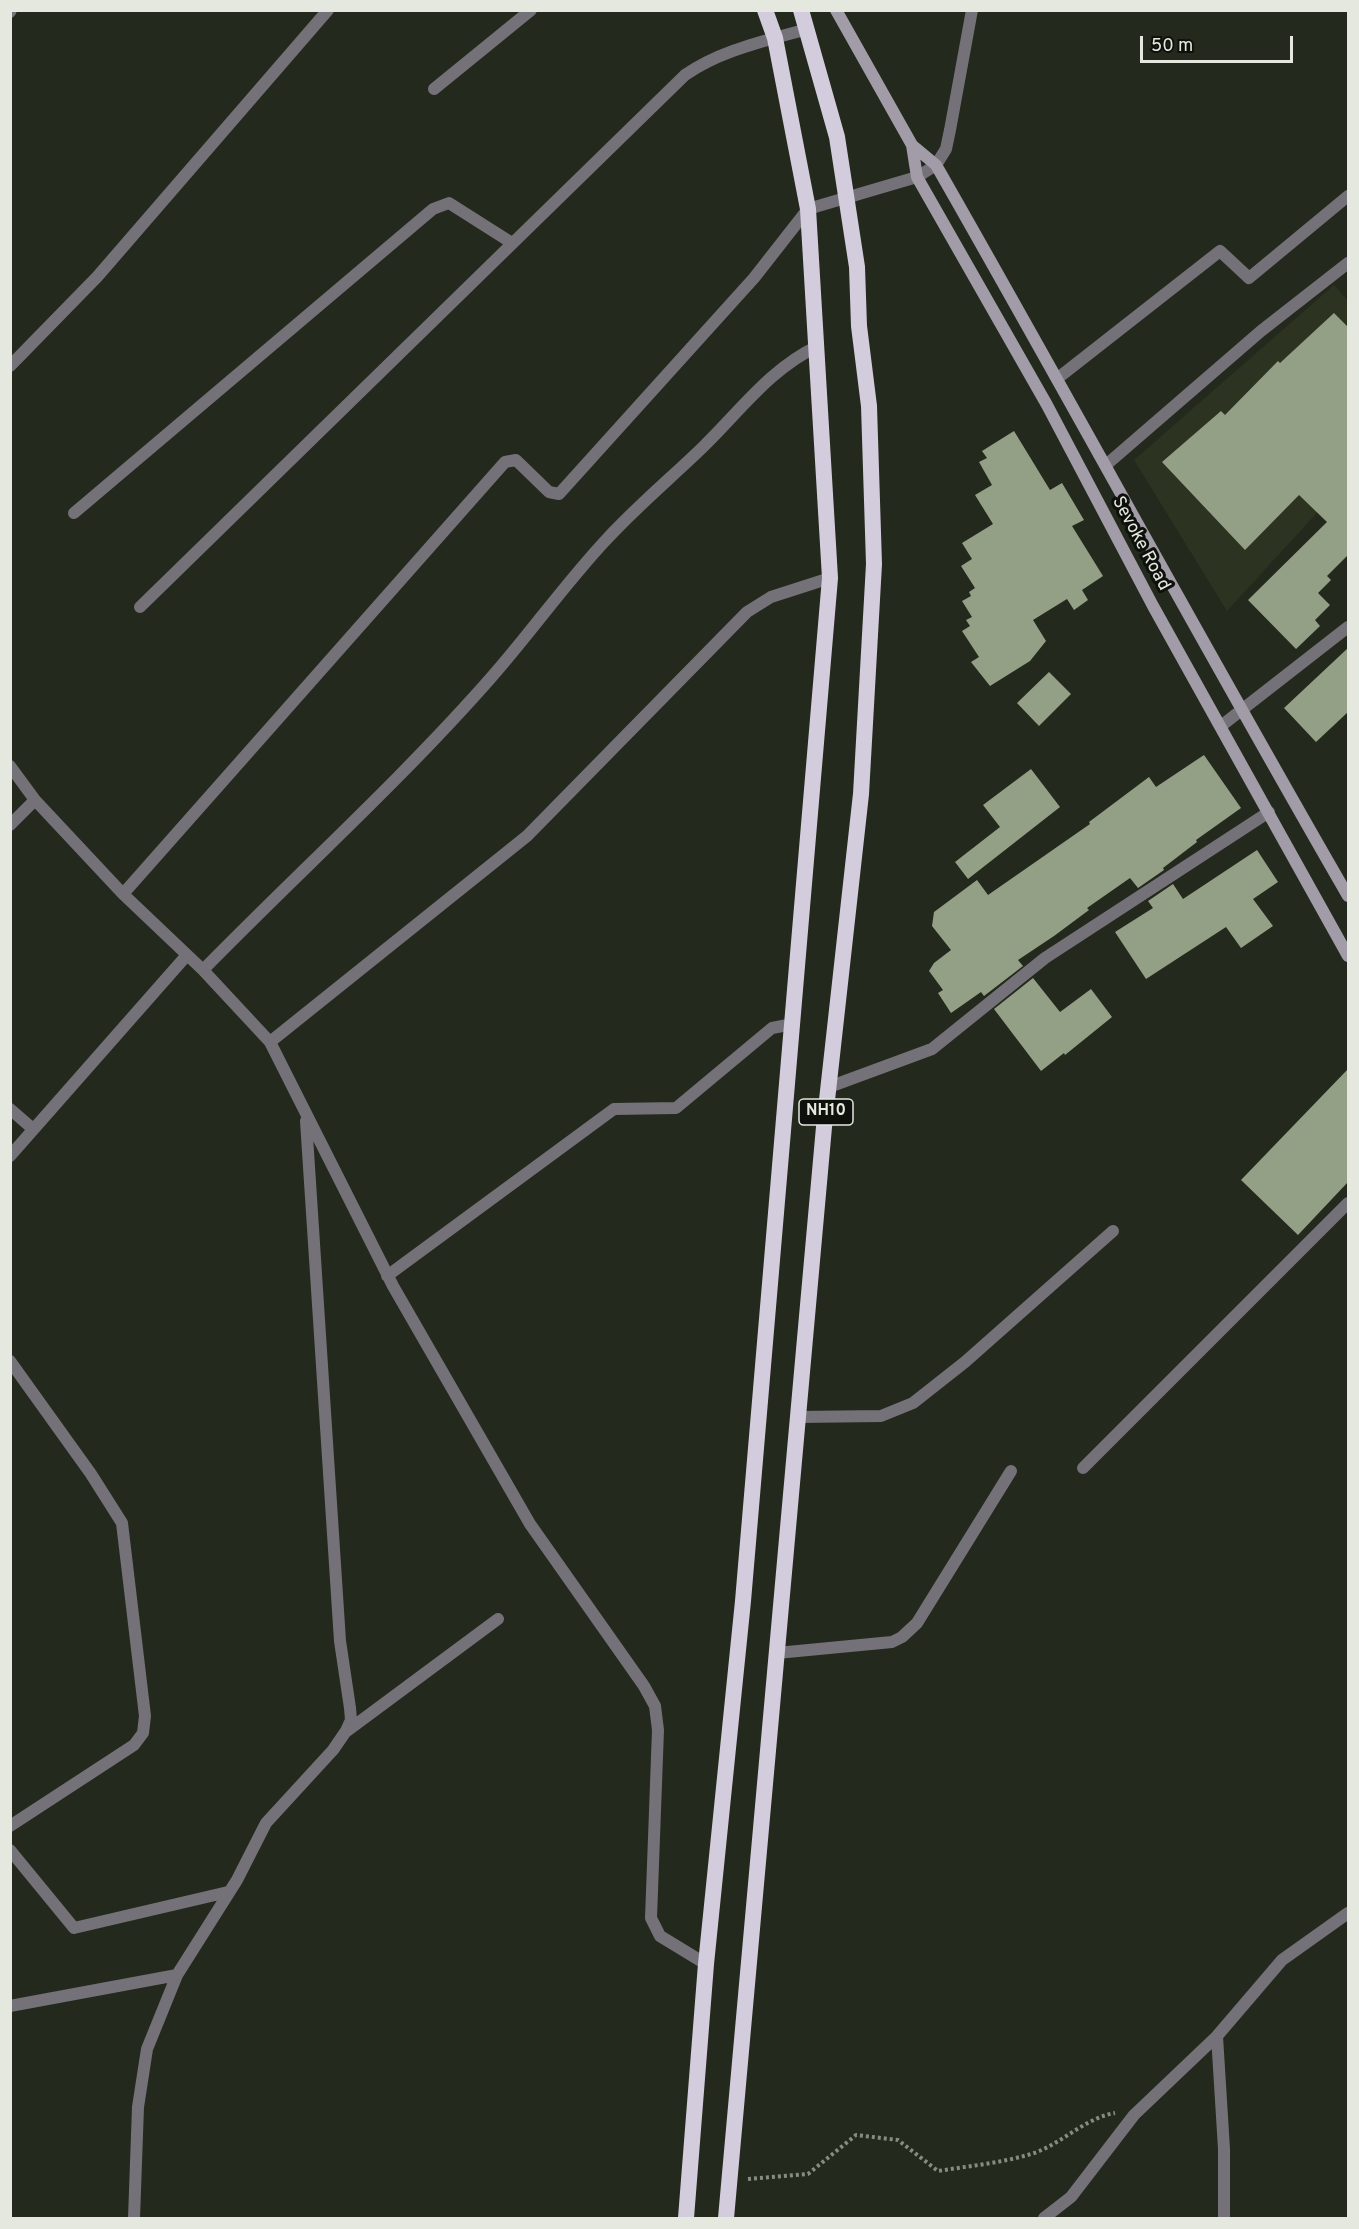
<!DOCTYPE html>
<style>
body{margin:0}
#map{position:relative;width:1359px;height:2229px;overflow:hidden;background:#23291c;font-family:Overpass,sans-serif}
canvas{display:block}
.frame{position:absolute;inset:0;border:12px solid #e4e8df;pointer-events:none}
.scale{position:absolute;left:1140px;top:36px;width:153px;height:27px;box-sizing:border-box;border:3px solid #e4e8df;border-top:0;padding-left:8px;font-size:18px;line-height:21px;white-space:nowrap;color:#e4e8df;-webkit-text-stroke:4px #0e110b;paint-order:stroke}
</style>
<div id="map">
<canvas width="1359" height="2229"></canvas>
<div class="frame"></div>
<div class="scale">50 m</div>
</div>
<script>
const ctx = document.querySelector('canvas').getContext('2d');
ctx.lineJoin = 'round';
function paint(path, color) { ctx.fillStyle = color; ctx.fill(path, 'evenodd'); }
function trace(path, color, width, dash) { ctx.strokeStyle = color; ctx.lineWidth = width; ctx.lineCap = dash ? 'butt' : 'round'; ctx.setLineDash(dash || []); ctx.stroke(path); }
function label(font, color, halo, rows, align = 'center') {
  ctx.font = font + ' Overpass,sans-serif'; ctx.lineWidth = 6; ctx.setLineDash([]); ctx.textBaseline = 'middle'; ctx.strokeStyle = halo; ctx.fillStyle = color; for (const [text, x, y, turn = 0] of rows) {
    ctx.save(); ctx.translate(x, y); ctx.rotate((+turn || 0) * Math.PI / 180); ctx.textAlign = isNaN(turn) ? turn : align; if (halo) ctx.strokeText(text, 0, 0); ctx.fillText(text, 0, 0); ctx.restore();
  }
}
const built = new Path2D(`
 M1334,285l14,16v178l-121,132 -93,-151z`);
const building = new Path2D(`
 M1334,313l14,14v228l-21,21 4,4 -13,13 12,12 -15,15 5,6 -24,23 -48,-49 79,-78 -28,-27 -54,55 -83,-88 59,-51 4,4 53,-54 2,2z
 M1014,431l36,59 12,-7 22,37 -12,6 31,50 -21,14 6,10 -14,10 -7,-11 -34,21 13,21 -16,20 -40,25 -19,-24 8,-5 -17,-26 8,-5 -4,-6 6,-3 -10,-16 9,-5 -2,-4 6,-4 -14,-22 11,-7 -10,-16 31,-19 -18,-29 17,-10 -13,-23 8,-4 -5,-7z
 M1348,648v64l-32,30 -32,-34z
 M1049,672l22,22 -32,32 -22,-23z
 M1204,755l37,53 -45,32 1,2 -34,26 1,2 -26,18 -8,-10 -43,30 2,2 -35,26 -36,24 5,6 -39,30 -3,-4 -30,21 -13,-20 5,-3 -14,-19 5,-8 17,-13 -19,-24 2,-14 43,-32 11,15 102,-71 -1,-2 60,-45 7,10z
 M1031,769l29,38 -92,72 -13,-17 45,-35 -17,-22z
 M1257,850l21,32 -25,17 20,27 -32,22 -15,-21 -80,52 -31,-47 38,-24 -5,-7 25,-17 10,15z
 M1033,978l27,34 31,-23 21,28 -47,38 -1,-2 -23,18 -47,-62z
 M1348,1069v113l-50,53 -57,-55z`);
const path = new Path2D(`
 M748,2179l60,-5 48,-39 42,5 40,31c31,-5 63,-8 93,-17 30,-9 53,-36 84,-41`);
const service = new Path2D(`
 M74,513l359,-304 16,-6 63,40
 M140,607l545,-532c36,-25 80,-34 122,-46`);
const minor = new Path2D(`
 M10,12l1,-2
 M434,89l97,-79
 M10,366l87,-89 231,-267
 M1058,378l162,-127 29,27 99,-82
 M1106,465l155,-134 87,-68
 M10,766l25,34 88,94 80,76 67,72 123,244 137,238 114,162 11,20 3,24 -7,188 9,18 46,28
 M10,825l25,-25
 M123,894l382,-432 11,-2 33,32 10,2 195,-216 54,-69 109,-32 19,-12 10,-16 4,-19 22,-120
 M203,970c95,-97 196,-188 286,-290 40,-45 75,-95 116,-139 31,-34 66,-63 98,-94 37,-36 68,-79 115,-101
 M270,1042l257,-206 220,-224 24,-15 59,-19
 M10,1109l23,20
 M10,1156l177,-201
 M387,1276l227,-167 62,-1 96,-80 21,-4
 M10,1361l81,113 31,49 23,193 -2,17 -9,12 -124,81
 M799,1417l82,-1 32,-13 52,-41 148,-131
 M1083,1468l265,-265
 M777,1653l115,-11 10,-5 15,-14 94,-152
 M347,1731l151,-112
 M10,1850l64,78 154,-36
 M10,2006l167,-31
 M1217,2036l7,113v69
 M134,2218l4,-111 9,-58 30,-74 60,-95 29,-57 67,-73 13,-19 5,-11 -1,-12 -10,-67 -34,-520
 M1044,2218l27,-21 63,-82 83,-79 65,-76 66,-47`);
const tertiary = new Path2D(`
 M1221,726l127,-99
 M829,1087l103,-38 113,-91 224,-146`);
const secondary = new Path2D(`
 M836,10l76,135 5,32 130,228 106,201 195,350
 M912,145l24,20c139,243 272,489 412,731`);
const trunk = new Path2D(`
 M686,2218l20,-254 37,-363 87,-1023 -22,-369 -33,-171 -10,-28
 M726,2218l98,-1091 37,-333 13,-230 -5,-158 -10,-80 -2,-59 -20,-130 -36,-127`);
const shields = [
 [826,1112,54]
];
const shieldNames = [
 ["NH10",826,1112]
];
const streetNames = [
 ["Sevoke Road",1140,544,62]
];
paint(built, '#2c3421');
paint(building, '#94a086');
trace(path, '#878c81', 4, [3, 3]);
trace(service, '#757178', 12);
trace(minor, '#757178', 12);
trace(tertiary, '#757178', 12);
trace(secondary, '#a19ca7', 12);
trace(trunk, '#d3ccdc', 16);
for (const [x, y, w] of shields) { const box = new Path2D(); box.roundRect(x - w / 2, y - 13, w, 26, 4.5); ctx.fillStyle = '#0e110b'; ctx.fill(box); trace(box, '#e4e8df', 1.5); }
label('bold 16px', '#e4e8df', null, shieldNames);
label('18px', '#e4e8df', '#0e110b', streetNames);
</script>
